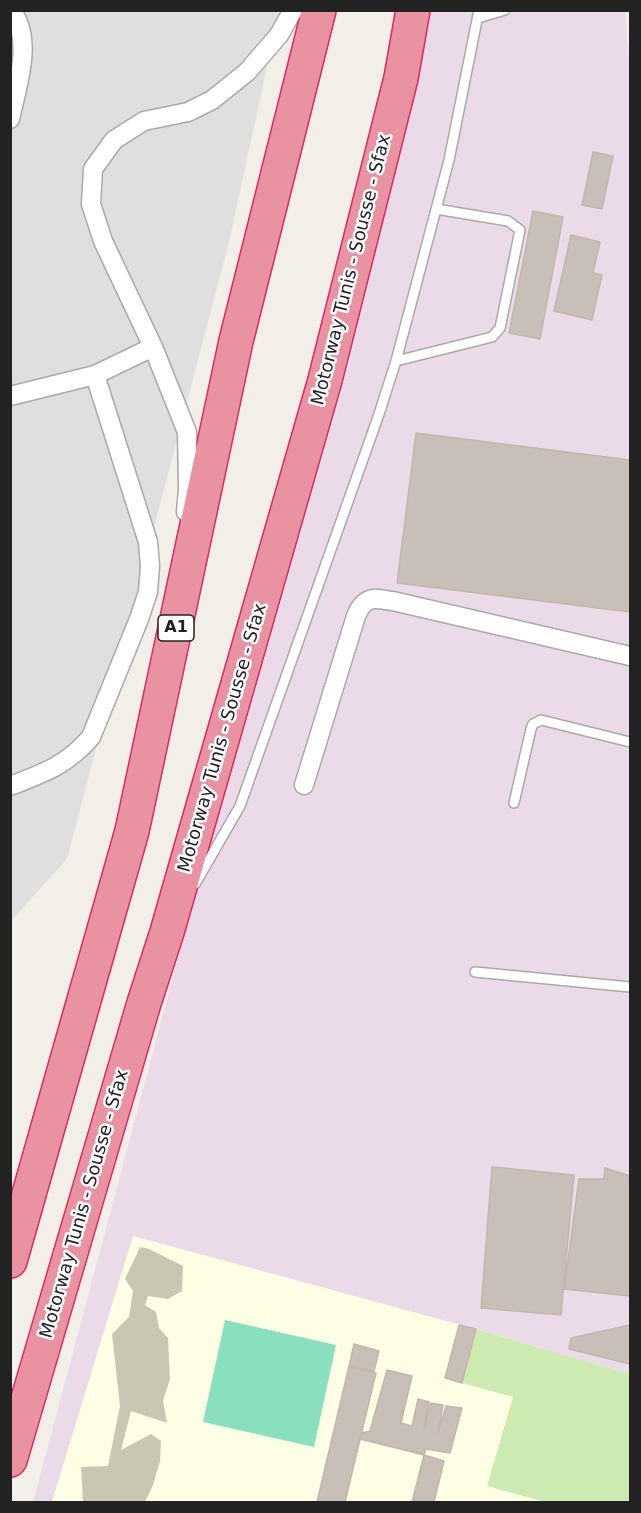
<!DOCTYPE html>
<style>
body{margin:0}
#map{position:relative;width:641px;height:1513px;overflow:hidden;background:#f2efe9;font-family:"DejaVu Sans",sans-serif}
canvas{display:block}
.frame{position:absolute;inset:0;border:12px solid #222;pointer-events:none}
</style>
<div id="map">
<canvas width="641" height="1513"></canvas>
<div class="frame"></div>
</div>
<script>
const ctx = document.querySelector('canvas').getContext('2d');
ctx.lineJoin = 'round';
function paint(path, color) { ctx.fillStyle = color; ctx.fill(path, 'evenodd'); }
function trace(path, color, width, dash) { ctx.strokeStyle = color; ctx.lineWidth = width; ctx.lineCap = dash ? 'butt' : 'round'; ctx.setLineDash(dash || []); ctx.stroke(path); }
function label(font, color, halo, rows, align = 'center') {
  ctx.font = font + ' "DejaVu Sans",sans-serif'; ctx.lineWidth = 5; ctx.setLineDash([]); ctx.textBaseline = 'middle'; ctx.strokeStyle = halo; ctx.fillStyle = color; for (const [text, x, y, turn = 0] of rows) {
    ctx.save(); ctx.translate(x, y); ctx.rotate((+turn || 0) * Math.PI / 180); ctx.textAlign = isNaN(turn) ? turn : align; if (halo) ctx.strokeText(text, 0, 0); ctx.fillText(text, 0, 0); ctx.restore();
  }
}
const residential = new Path2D(`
 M11,11h268l-50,231 -162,617 -56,62z`);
const industrial = new Path2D(`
 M432,11h193l5,63v1428h-597l151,-566 161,-556 73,-303z`);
const education = new Path2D(`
 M133,1236l343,93 154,45v128h-578z`);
const construction = new Path2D(`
 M140,1247l9,2 34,17 -1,25 -14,8 -20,-3 -3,9 11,7 3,16 9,10 2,41 -7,22 4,22 -36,-12 -10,39 30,-16 10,7 -1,20 -7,24 -8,17h-62l-2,-35 27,-1 12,-60 -8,-72 17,-17 4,-26 -8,-12z`);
const grass = new Path2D(`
 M476,1329l154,45v128h-85l-58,-16 26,-89 -51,-14z`);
const pitch = new Path2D(`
 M225,1320l111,25 -22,102 -111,-25z`);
const building = new Path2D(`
 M593,152l20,4 -11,53 -20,-4z
 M533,211l30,6 -23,122 -31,-6z
 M571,235l29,7 -7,31 9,2 -10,45 -38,-9z
 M416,433l214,27v152l-233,-29z
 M492,1167l82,8 -13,140 -80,-7z
 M605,1168l25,8v120l-66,-7 15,-110h25z
 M459,1325l17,4 -14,54 -17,-5z
 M630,1325v39l-61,-15 2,-11z
 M354,1344l25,7 -5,20 -25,-5z
 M349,1366l27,7 -31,129h-28z
 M387,1370l25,6 -11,47 11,3 6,-27 11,3 -5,27 7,-26 12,2 -5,29 8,-28 16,2 -12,45 -24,-4 -2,6 -64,-16 2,-6 8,-2z
 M424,1455l20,6 -10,41h-22z`);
const lane = new Path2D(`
 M478,18l27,-8
 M396,361l96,-24 8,-9 20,-98 -12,-9 -72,-12
 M514,803l17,-74 2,-5 8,-4 89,22
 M195,884l45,-78 138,-389 18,-56 53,-201 30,-150
 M475,972l155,15`);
const street = new Path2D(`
 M10,119c7,-33 24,-80 1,-109
 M10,396l85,-21 58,-28
 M186,512l2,-23 -1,-57 -34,-85 -50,-106 -12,-37 2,-35 21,-29 30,-19 44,-9 24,-12 35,-28 32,-37 14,-25
 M304,785l52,-169c9,-22 20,-18 41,-14l233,54
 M10,786c34,-13 57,-21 81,-49l48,-118 9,-27 2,-26 -2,-24 -53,-167`);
const highway = new Path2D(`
 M10,1261l122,-430 104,-490 83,-331
 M10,1460l134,-457 23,-71 158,-552 76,-302 12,-68`);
const shields = [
 [176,628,36]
];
const shieldNames = [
 ["A1",176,628]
];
const streetNames = [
 ["Motorway Tunis - Sousse - Sfax",352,270,-76],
 ["Motorway Tunis - Sousse - Sfax",223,738,-74],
 ["Motorway Tunis - Sousse - Sfax",85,1204,-74]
];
paint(residential, '#e0dfdf');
paint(industrial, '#ebdbe8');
paint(education, '#ffffe5');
paint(construction, '#c7c7b4');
paint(grass, '#cdebb0');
paint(pitch, '#88e0be');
paint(building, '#c7bfb8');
trace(building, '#c4b6ab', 1.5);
trace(lane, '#a9a9a9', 12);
trace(street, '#a9a9a9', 21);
trace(highway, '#dc2a67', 36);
trace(lane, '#fff', 9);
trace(street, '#fff', 18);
trace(highway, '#e892a2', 33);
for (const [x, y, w] of shields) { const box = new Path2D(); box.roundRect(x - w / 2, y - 13, w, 26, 4.5); ctx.fillStyle = '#fff'; ctx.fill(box); trace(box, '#222', 1.5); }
label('bold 16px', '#222', null, shieldNames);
label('18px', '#222', '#fff', streetNames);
</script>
